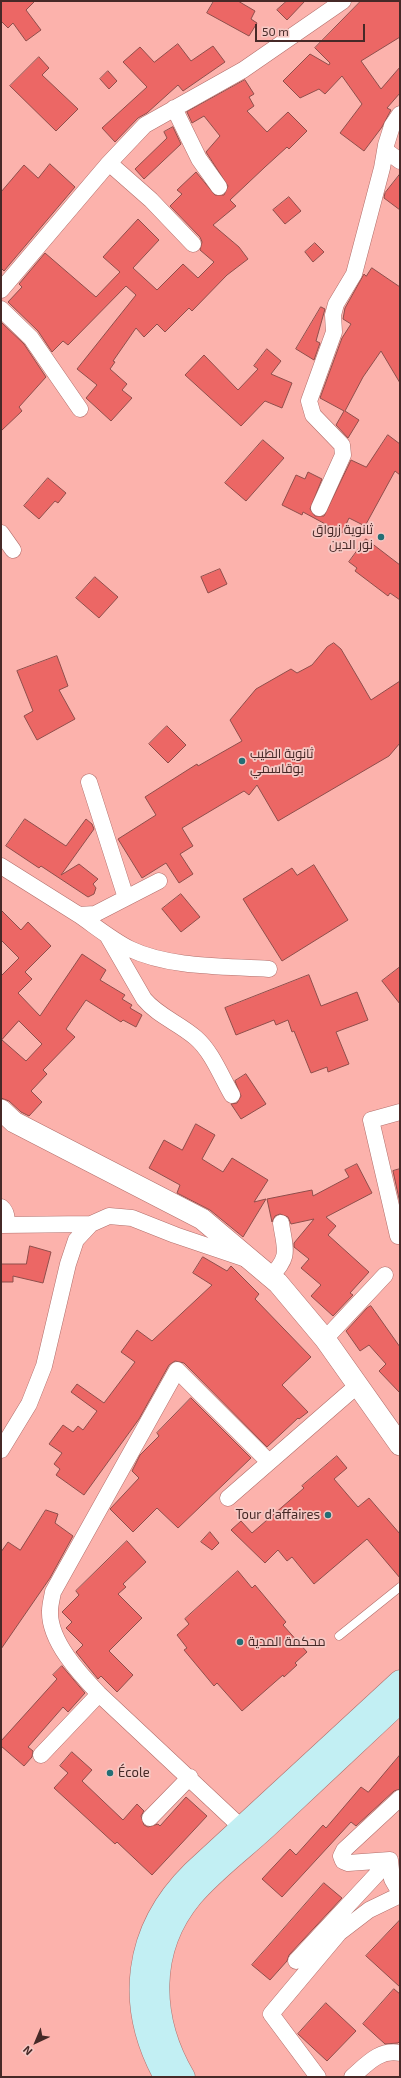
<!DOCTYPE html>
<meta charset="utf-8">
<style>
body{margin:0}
#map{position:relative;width:401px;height:2078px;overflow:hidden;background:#fcb2ac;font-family:"Exo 2",sans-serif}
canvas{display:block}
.frame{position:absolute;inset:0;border:2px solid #462927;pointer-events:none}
.north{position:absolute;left:16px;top:2022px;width:40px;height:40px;-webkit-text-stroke:3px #f6c8c4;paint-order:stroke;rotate:224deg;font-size:11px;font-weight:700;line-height:16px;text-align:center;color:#462927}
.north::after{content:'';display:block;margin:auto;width:14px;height:18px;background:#462927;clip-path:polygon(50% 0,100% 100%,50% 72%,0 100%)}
.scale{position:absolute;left:255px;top:24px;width:110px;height:18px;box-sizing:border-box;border:2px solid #462927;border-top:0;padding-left:5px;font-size:12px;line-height:14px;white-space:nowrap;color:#462927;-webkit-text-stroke:3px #f6c8c4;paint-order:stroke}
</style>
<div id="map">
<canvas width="401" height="2078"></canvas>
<div class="frame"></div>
<div class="north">N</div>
<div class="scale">50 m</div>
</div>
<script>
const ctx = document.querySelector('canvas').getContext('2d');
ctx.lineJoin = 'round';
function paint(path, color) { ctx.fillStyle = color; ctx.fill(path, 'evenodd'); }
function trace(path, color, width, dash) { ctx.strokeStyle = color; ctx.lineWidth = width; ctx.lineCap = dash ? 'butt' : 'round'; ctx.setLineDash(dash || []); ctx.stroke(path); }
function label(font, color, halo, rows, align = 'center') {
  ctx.font = font + ' "Exo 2",Cairo,sans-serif'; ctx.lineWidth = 3.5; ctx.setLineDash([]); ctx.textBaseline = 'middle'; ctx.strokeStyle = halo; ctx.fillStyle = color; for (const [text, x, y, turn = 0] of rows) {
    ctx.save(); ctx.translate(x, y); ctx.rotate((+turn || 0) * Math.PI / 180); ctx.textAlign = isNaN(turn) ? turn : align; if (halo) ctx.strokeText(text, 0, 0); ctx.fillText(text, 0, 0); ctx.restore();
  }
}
const building = new Path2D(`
 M1,1h34l-9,9 15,20 -15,11 -13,-18 -5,5 -7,-7z
 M214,1h24l17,10 -4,8 6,4 -8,13 -42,-23z
 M287,1h18l-18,19 -10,-10z
 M361,1h39v36l-39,24 20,28 19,-22v26l-13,15 4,2 -9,17 -18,24 -24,-18 22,-29 -20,-28 -17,18 -6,-5 -19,9 -17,-17 27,-27 19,11 1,-2 -15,-15z
 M178,44l13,17 22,-15 12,16 -42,29 -5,-6 -31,28 -9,5 -23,24 -13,-14 45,-41 -24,-25 17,-15 14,15z
 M39,57l10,11 -7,7 36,34 -22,22 -46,-45z
 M108,71l9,10 -8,8 -9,-10z
 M245,80l9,14 -5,3 5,9 -7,5 20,21 21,-20 19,19 -18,18 -2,-2 -22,20 -35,33 6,6 -23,19 26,22 9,12 -21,16 -35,36 -3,-3 -24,24 -8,-8 -13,13 -8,-9 -23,33 2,1 -5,7 17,15 -5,6 10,8 -21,23 -25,-23 11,-13 -20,-16 59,-74 -10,-9 -58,59 -5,-4 -11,11 -14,-21 -30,-29 14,-15 -3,-3 26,-31 51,44 24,-25 -17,-15 35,-38 21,21 -26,28 24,22 26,-26 15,14 16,-16 -14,-12 2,-8 -2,-5 -30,-31 12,-12 -5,-4 19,-18 19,23h9l4,-9 -22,-34 14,-16 -16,-20 -12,7 -5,-11z
 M173,127l8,17 -37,35 -9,-10 32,-31 -3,-6z
 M50,164l25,23 -71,84 -3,-3v-76l23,-27 14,13z
 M400,174v36l-16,-12 1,-5z
 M289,197l12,14 -16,13 -12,-14z
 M315,243l9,9 -11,10 -8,-10z
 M372,268l28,19v96l-19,-32 -18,26 -18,34 14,9 -11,18 -12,-13 8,-14 -24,-13 22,-60 9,-14 -8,-5 2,-11 19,-34 2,2z
 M321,307l4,2 -9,32 4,2 -6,17 -18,-11z
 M1,322l23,22 22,33 -27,30 3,4 -21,20z
 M267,349l14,12 -10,13 21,9 -10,25 -17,-7 -24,25 -56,-51 19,-20 34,35 20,-21 -4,-3z
 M388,435l12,9v31l-5,-4 -30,55 -16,-8 -7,15 -39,-21 -1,3 -20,-10 14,-30 9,4 3,-7 14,7 -12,30 5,7h9l27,-56 15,7z
 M263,440l21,18 -38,43 -21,-18z
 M48,478l18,15 -8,10 -3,-2 -16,18 -15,-13z
 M366,539l34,26v35l-10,-7 -2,3 -33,-25 2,-3 -8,-6z
 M220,569l7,15 -19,9 -7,-16z
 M95,577l23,20 -19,21 -23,-20z
 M334,643l7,6 30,51 29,-19v62l-11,13 -111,65 -21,-36 -8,10 -5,-4 -62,37 11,18 -13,8 13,20 -14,9 -13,-20 -24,15 -24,-39 38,-24 -11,-18 52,-33 1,2 44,-25 -12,-21 26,-31 35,-20 6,4 15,-8 15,-18z
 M57,656l11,30 -9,4 16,29 -38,21 -13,-24 9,-5 -16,-40z
 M167,726l19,19 -18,18 -19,-19z
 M25,819l41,27 20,-27 6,5 2,5 -33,46 18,-11 19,15 -5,5 3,4 -2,6 -6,3 -47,-31 -2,2 -33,-22z
 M314,865l34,55 -66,41 -39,-62 49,-31 5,7z
 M181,894l19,23 -19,15 -19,-23z
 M1,910l20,20 7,-8 23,24 -26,26 7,7 -14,14 22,23 42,-62 24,16 -6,10 25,15 -3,4 10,6 -2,3 12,7 -6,12 -13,-7 -2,2 -35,-22 -20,29 9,8 -32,33 4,4 -16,17 11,11 -13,14 -8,-4 -12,-11 -8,-3v-122l18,-18 -18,-18zM19,1021l23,23 -16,17 -24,-21z
 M400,967v37l-18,-23z
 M309,975l12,31 36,-14 11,28 -32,12 13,32 -21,8 -1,-5 -16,6 -17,-42 -2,1 -4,-12 -12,5 -2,-5 -38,15 -11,-27z
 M246,1074l20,30 -25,15 -10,-15 6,-1 4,-7 -6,-15z
 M196,1124l19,11 -13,24 21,13 9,-14 36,22 -14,22 12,-3 -23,38 -33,-27 -33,-17 3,-8 -31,-17 15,-28 18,10z
 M357,1164l15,29 -46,24 10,9 -8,9 41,37 -19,21 3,2 -20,21 -22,-20 10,-11 -20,-17 8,-9 -15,-12v-4l20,-24 -23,5 -3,-7 -8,-3 -5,2 -3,6 -5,-23 45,-9 1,6 36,-19 -4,-7z
 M400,1169v34l-7,-32z
 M30,1246l21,6 -8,31 -30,-7v6h-12v-18h25z
 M203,1257l24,14 4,-5 28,28 -4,5 56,58 -29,28 26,27 -9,7 -1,-1 -31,29 -83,-84 -9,-2 -6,4 -30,54 -55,76 -28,-20 4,-6 -6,-5 8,-11 -13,-9 14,-19 10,7 5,-6 5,4 14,-19 -26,-19 6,-8 27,19 31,-41 -14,-10 16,-22 15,11 60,-56 -19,-12z
 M371,1306l29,41v46l-21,-22 7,-7 -17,-19 -9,6 -14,-20 21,-23z
 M191,1398l60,60 -73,70 -21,-20 -24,24 -23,-23 29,-31 -7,-7 8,-16 19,-19 -2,-3z
 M337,1456l10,12 -13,11 24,28 11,-9 31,36v44l-33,-39 -53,45 -22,-27 -5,4 -9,-11 -13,13 -34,-33 10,-9 11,12 52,-45 -2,-2z
 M46,1510l12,4 -3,9 18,13 -23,42 -49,71v-97l7,-10 12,8z
 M210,1532l9,11 -7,7 -11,-8z
 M127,1541l19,21 -23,22 3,3 -8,7 24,24 -33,33 24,24 -16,17 -16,-16 -3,3 -22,-27 7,-7 -17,-17 6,-6 -10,-10 17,-17 -3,-4z
 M238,1571l14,17 3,-3 31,37 -3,3 24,27 -12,11 2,2 -13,12 -1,-2 -41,36 -25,-28 -3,3 -30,-36 3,-2 -10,-13 12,-11 -4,-5z
 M62,1666l23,27 -17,19 -5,-5 -35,40 5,4 -1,6 -8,9 -23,-20v-5l56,-62 -4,-4z
 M72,1752l20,18 -10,11 41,39 14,-16 7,7 -3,5 3,9 4,2 10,-3 2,2 26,-29 21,19 -55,59 -35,-33 -2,2 -61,-56 14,-15 -8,-7z
 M400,1755v34l-6,2 -38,35 -5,-4 -69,75 -20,-18 28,-30 6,6 27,-30 3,3 35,-41 7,5z
 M324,1883l18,15 -53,57 -2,6 -17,19 -18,-15z
 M400,1920v67l-34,-31z
 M394,1989l6,5v47l-2,2 -13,1 -22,-20z
 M326,2003l30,28 -29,30 -29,-27z`);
const service = new Path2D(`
 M339,1636l61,-49`);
const minor = new Path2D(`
 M174,108l25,51 20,28
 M385,150l15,11
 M109,163l42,37 42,44
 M1,290l108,-127 36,-38 98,-55 100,-69
 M1,309l30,29 49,71
 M319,508l24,-53 -1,-10 -29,-30 -4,-14 25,-69 -1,-17 3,-11 18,-30 28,-106 4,-23 6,-19 8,-12
 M1,533l12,17
 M89,782l37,116
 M1,866l78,49 16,-1 64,-33
 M79,915c16,11 33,25 51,34 40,19 96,17 139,20
 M107,935l37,64c14,17 35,24 52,39 16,14 25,38 36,57
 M400,1112l-29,8 27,116 2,-1
 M1,1207c6,5 6,11 5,18
 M1,1225l90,-1
 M270,1277c21,-21 15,-27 11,-54
 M325,1339l60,-64
 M1,1450l28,-46 15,-38 24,-102 8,-24 15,-16 18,-8 23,2 43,17 71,24
 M228,1498l131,-114
 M41,1755l58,-61
 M400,1798l-56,52 -3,6 2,5 5,2 42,-3 2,19 8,14
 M150,1818l40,-41
 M241,1827l-142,-133c-19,-20 -50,-53 -49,-83 0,-6 2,-13 3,-19l124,-222 92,92
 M296,1961l94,-101
 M318,2077l-47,-63 68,-81 30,-23 31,-15
 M352,2077c15,-13 27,-28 48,-24`);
const tertiary = new Path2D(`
 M1,1110l13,12 188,97 76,64 47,56 75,106`);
const secondary = new Path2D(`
 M165,2077c-40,-72 -31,-147 28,-205l207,-191
 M184,2077c-34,-58 -37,-127 8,-181 23,-27 54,-49 80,-74 43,-40 85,-80 128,-120`);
const markers = [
 [381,537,4,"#246e75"],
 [242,761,4,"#246e75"],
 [328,1515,4,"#246e75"],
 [240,1642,4,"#246e75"],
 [110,1773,4,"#246e75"]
];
const poiNames = [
 ["ثانوية زرواق",373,530,"right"],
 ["نور الدين",373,545,"right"],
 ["ثانوية الطيب",250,754],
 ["بوقاسمي",250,769],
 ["Tour d'affaires",320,1515,"right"],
 ["محكمة المدية",248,1642],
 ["École",118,1773]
];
paint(building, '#ec6765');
trace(building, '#8f4e4b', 1);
trace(service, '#b26e6a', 9);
trace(minor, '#b26e6a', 17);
trace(tertiary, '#b26e6a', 22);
trace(secondary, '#b26e6a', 23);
trace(service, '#fff', 8);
trace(minor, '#fff', 16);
trace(tertiary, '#fff', 21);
trace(secondary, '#c2eff3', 22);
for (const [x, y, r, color] of markers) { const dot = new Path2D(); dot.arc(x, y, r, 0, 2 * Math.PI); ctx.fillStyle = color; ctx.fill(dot); trace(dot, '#f6c8c4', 1.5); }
label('13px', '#462927', '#f6c8c4', poiNames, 'left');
</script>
